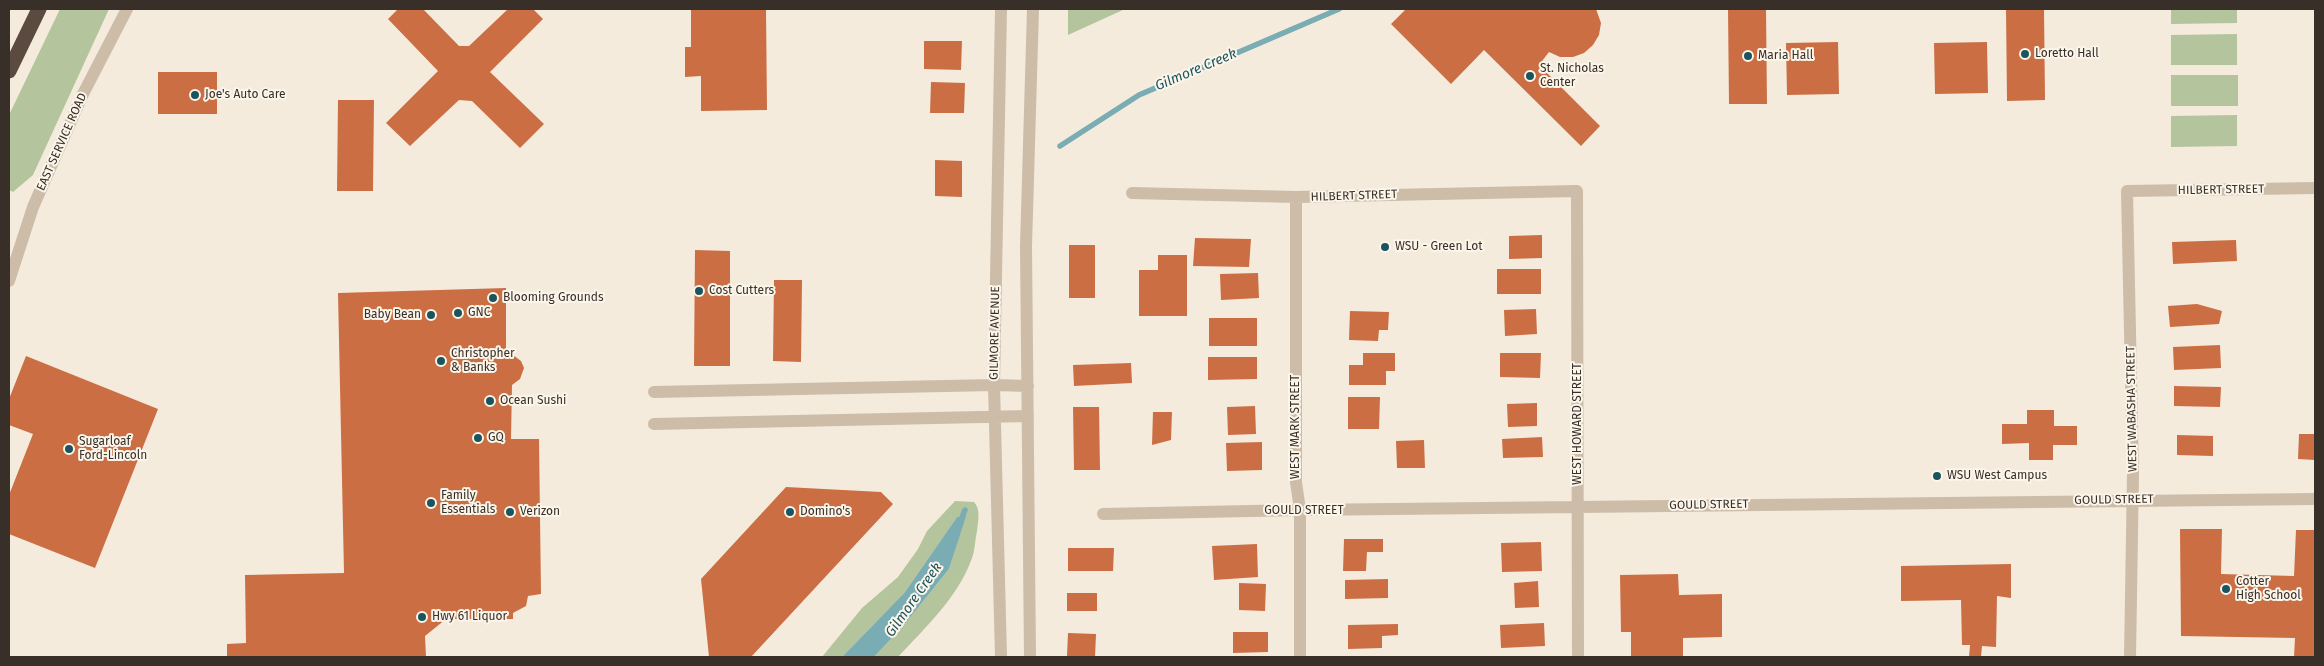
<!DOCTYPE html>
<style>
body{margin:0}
#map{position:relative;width:2324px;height:666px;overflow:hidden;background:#f4ebdd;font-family:"Fira Sans",sans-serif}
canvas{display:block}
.frame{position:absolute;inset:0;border:10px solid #392f29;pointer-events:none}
</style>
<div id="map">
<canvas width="2324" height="666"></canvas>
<div class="frame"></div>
</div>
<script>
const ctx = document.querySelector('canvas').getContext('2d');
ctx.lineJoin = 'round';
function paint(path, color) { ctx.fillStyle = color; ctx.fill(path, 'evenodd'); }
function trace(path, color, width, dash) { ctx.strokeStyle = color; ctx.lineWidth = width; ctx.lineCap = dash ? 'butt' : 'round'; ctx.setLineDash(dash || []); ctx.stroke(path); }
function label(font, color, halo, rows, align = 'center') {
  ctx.font = font + ' "Fira Sans",sans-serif'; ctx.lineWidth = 4; ctx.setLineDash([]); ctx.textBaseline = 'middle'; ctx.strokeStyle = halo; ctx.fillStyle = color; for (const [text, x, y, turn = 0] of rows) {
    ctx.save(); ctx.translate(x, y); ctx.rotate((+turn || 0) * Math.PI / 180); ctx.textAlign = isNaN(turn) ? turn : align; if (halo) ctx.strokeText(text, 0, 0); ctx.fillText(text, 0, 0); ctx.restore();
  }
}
const green = new Path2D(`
 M60,9h49l-76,166 -20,17 -4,-2v-75z
 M1068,9h57l-57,26z
 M2171,9h66v14l-66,1z
 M2237,34v31h-66v-30z
 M2171,75h67v31h-67z
 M2237,115v31l-66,1v-31z
 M955,501l19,1c7,7 4,20 3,29 -2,9 -2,19 -5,27 -13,38 -47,70 -74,99h-24l30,-32 45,-56 16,-53 -8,1 -52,75 -63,65h-20l40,-49 36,-31 20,-28 9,-18z`);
const water = new Path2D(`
 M966,516l-17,53 -45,56 -30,32h-32l63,-65 52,-75z`);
const stream = new Path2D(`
 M1060,146l79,-51 200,-86
 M960,522l5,-12`);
const building = new Path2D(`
 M398,9h25l36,37h10l39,-37h25l10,10 -53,53 54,52 -24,24 -48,-47 -13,-1 -49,46 -24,-23 52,-52 -50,-52z
 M691,9h75l1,101 -66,1v-35l-16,1v-30h6z
 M1406,9h190l5,14 -2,12 -6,10 -9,8 -11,4h-13l-11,-5 -10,13 61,61 -19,20 -97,-96 -33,34 -60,-60z
 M1728,9h38l1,95h-38z
 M2006,9h38l1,91 -38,1z
 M924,41h38l-1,29 -37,-1z
 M1838,42l1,52 -52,1 -1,-52z
 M1987,42l1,51 -53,1 -1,-51z
 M158,72h59v42h-59z
 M931,82l34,1 -1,30h-34z
 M338,100h36l-1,91h-36z
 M935,160l27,1v36l-27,-1z
 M1542,235v23l-33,1v-23z
 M1195,238l56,1 -2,28 -56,-1z
 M2236,240l1,21 -64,3 -1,-22z
 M1069,245h26v53h-26z
 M695,250l35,1v115h-36z
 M1158,255h29v61h-48v-46h19z
 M1497,269h44v25h-44z
 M1258,273l1,25 -38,2 -1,-26z
 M774,280h28l-1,82 -28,-1z
 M506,288v65l7,2 8,6 3,7 -4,11 -8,6 -1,54h28l2,155 -13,2 -2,10 -13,7v6h-67l-21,17 1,21h-199v-13l19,-1 -1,-68 99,-2 -6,-280z
 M2197,304l25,7 -3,13 -49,3 -2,-21z
 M1536,309l1,25 -32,2 -1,-26z
 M1350,311l39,1 -1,18h-9l-1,11 -29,-1z
 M1209,318h48v28h-48z
 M2220,345l1,23 -47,2 -1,-23z
 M1363,353h32v18h-9v14h-37v-20h14z
 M1500,353h41l-1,25 -40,-1z
 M26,356l132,53 -63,159 -86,-34v-39l24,-61 -24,-9v-26z
 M1208,357h49v22l-49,1z
 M1131,363l1,20 -58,3 -1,-21z
 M2174,386l47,1 -1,20 -46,-1z
 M1348,397h32l-1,32h-31z
 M1537,403v23l-29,1 -1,-23z
 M1255,406l1,28 -28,1 -1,-28z
 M1073,407h26l1,63h-26z
 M2027,410h27v16h23v19h-24v15h-24v-17l-27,1v-20h25z
 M1153,412h19l-1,28 -19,5z
 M2299,434h16v26l-17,-1z
 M2177,435l36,1v20l-36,-1z
 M1542,437l1,20 -40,1 -1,-19z
 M1424,440l1,28h-28l-1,-27z
 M1262,442v28l-35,1 -1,-28z
 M786,487l95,5 12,12 -142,153h-42l-8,-78z
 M2180,529h42l-1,45 73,2 2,-46h19v127h-21l1,-19 -114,-2z
 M1344,539h39v13h-16l-1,19h-23z
 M1541,542l1,29 -40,1 -1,-29z
 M1257,544l1,33 -44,3 -2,-34z
 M1068,548h46l-1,23h-45z
 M2011,564v34l-14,-2 -1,51 -14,-1 -1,11h-12l1,-12h-8l-1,-45 -60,1v-35z
 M1678,574l1,21 43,-1v43l-39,1v19h-52v-25h-10l-1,-57z
 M1388,579v19l-43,1v-19z
 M1538,581l1,26 -24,1 -1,-25z
 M1239,583l27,1 -1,27 -26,-1z
 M1067,593h30v18h-30z
 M1544,623l1,23 -44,2 -1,-23z
 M1398,624v11l-16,1v12l-34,1v-24z
 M1233,632h35v20l-35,1z
 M1068,633l28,1 -1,23 -28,-1z`);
const minor = new Path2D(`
 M1132,193l164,4 281,-6 1,466
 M1296,197v285l4,28v147
 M9,281l24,-74 50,-113 44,-85
 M654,392l340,-7 34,1
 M654,424l374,-8
 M1103,514l197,-4 1015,-11
 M1001,657l-7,-272 7,-376
 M1030,657l-4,-411 7,-237
 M2130,657l3,-184 -6,-282 188,-3`);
const highway = new Path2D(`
 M9,71l30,-62`);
const markers = [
 [2025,54,5,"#1c545e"],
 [1748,56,5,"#1c545e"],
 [1530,76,5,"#1c545e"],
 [195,95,5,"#1c545e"],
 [1385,247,5,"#1c545e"],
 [699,291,5,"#1c545e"],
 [493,298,5,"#1c545e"],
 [458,313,5,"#1c545e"],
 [431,315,5,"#1c545e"],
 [441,361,5,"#1c545e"],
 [490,401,5,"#1c545e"],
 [478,438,5,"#1c545e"],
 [69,449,5,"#1c545e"],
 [1937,476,5,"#1c545e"],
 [431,503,5,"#1c545e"],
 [510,512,5,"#1c545e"],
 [790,512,5,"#1c545e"],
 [2226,589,5,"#1c545e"],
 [422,617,5,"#1c545e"]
];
const poiNames = [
 ["Loretto Hall",2035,54],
 ["Maria Hall",1758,56],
 ["St. Nicholas",1540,69],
 ["Center",1540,83],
 ["Joe's Auto Care",205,95],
 ["WSU - Green Lot",1395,247],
 ["Cost Cutters",709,291],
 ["Blooming Grounds",503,298],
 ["GNC",468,313],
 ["Baby Bean",421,315,"right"],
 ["Christopher",451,354],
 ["& Banks",451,368],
 ["Ocean Sushi",500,401],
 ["GQ",488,438],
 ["Sugarloaf",79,442],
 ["Ford-Lincoln",79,456],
 ["WSU West Campus",1947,476],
 ["Family",441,496],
 ["Essentials",441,510],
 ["Verizon",520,512],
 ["Domino's",800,512],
 ["Cotter",2236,582],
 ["High School",2236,596],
 ["Hwy 61 Liquor",432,617]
];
const streetNames = [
 ["EAST SERVICE ROAD",62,142,-66],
 ["HILBERT STREET",2221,190,-1],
 ["HILBERT STREET",1354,196,-2],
 ["GILMORE AVENUE",995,333,-89],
 ["WEST WABASHA STREET",2132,409,-91],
 ["WEST HOWARD STREET",1578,424,-90],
 ["WEST MARK STREET",1296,427,-90],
 ["GOULD STREET",2114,500,-1],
 ["GOULD STREET",1709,505,-1],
 ["GOULD STREET",1304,511]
];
const waterNames = [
 ["Gilmore Creek",1196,70,-23],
 ["Gilmore Creek",914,600,-55]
];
paint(green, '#b4c49c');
paint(water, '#7aacb3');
trace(stream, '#7aacb3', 5.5);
paint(building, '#cc6e43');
trace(minor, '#cdbca8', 12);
trace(highway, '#5b4a3f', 15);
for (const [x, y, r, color] of markers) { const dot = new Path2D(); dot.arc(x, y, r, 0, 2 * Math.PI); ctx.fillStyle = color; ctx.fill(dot); trace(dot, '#fbf5ea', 2); }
label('12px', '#392f29', '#fbf5ea', poiNames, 'left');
label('12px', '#392f29', '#fbf5ea', streetNames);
label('italic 14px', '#1c545e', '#fbf5ea', waterNames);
</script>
